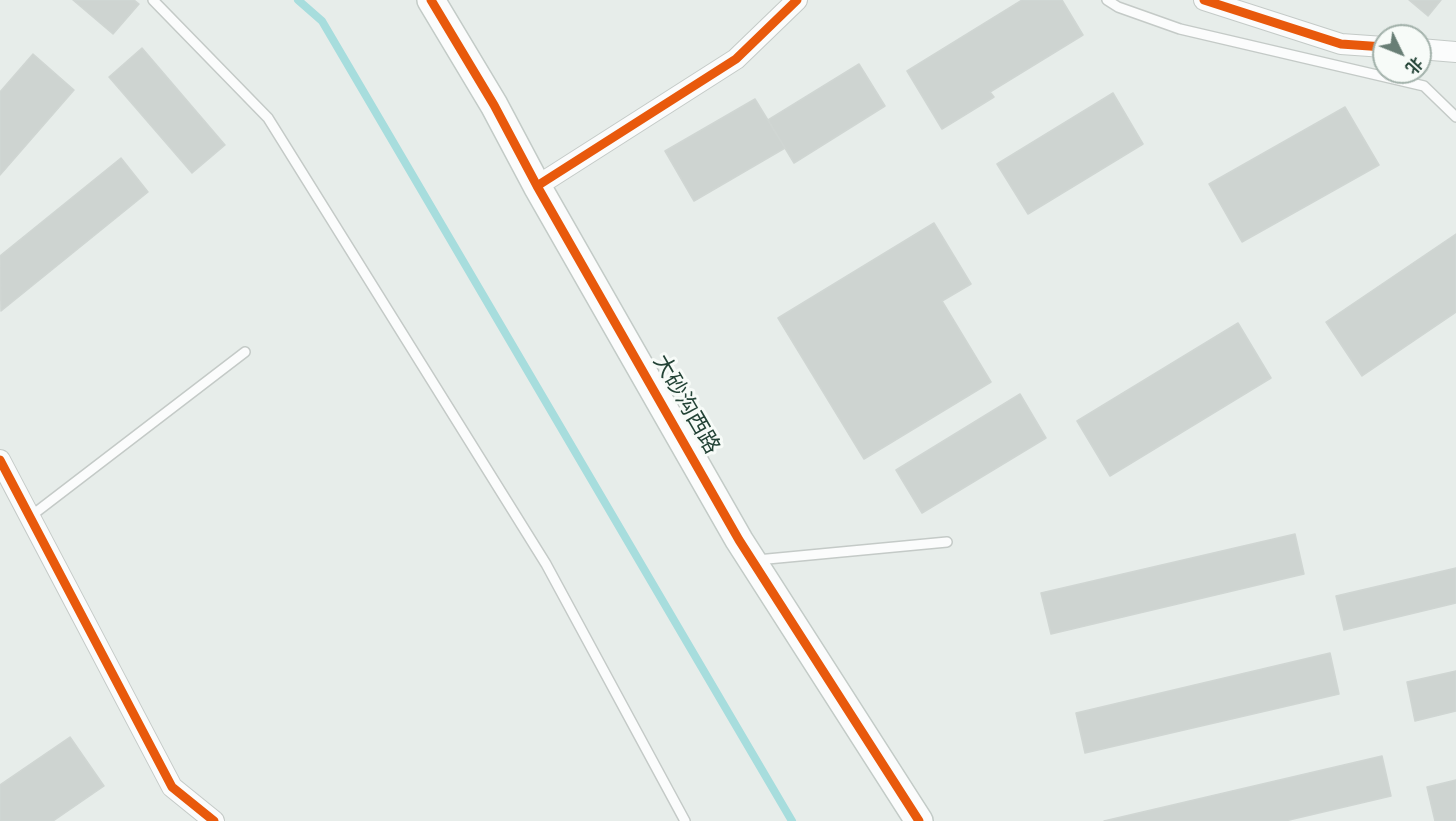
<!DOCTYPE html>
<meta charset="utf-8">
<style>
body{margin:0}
#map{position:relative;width:1456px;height:821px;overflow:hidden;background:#e7edea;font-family:Jost,"Noto Sans SC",sans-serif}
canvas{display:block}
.north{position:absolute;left:1372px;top:24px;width:60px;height:60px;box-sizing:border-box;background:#f7fbf8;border:2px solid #a2b1aa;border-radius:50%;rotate:133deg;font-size:16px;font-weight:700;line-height:24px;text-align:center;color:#234336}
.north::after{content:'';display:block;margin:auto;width:21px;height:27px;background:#687e75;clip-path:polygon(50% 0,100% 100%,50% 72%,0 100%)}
</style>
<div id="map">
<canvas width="1456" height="821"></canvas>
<div class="north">北</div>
</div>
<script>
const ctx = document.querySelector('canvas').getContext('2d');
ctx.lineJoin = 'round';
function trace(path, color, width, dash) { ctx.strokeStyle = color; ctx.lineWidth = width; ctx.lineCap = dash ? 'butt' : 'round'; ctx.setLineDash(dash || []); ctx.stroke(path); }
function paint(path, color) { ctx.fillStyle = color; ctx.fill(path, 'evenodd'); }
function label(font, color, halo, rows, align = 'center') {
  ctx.font = font + ' Jost,"Noto Sans SC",sans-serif'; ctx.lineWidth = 6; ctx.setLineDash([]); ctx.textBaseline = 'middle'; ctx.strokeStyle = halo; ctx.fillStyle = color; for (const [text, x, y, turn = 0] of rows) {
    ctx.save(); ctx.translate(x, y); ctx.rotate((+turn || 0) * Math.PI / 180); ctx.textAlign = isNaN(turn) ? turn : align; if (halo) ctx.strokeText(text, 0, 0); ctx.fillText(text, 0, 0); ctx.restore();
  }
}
const stream = new Path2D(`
 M298,0l24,21 470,800`);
const building = new Path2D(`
 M73,0h61l5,4 -26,30z
 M1022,0h40l21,35 -93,57 4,5 -52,32 -35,-58z
 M1409,0h32l-13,16z
 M142,48l83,97 -33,28 -83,-96z
 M33,54l41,36 -74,85v-83z
 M859,64l26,42 -91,57 -26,-43z
 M1113,93l30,51 -115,70 -31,-50z
 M755,99l30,49 -91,53 -29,-50z
 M1345,107l34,58 -137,77 -33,-58z
 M121,158l27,34 -147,119 -1,-55z
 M934,223l37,61 -29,17 49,81 -127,77 -86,-141z
 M1456,234v78l-94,64 -36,-54z
 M1238,323l33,55 -161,98 -33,-55z
 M1020,394l26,44 -124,75 -26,-43z
 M1295,534l9,40 -253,60 -10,-41z
 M1456,568v35l-112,27 -8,-34z
 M1330,653l9,41 -254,59 -9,-40z
 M1456,671v40l-41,10 -8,-39z
 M70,737l34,49 -51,35h-53v-36z
 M1382,756l9,40 -106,25h-181z
 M1456,780v41h-21l-8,-34z`);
const lane = new Path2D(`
 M153,0l115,118 278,446 139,257
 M1107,0l11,7 62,22 244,57 32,31
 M31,516l214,-164
 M757,560l190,-18`);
const street = new Path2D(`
 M1204,0l137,44 43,3
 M1420,49l36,3
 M537,186l199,-127 61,-59
 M0,460l172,327 42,34`);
const secondary = new Path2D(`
 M431,0l63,105 43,81 202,354 180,281`);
const cycleway = new Path2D(`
 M431,0l63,105 43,81 202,354 180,281
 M1204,0l137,44 43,3
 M537,186l199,-127 61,-59
 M0,460l172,327 42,34`);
const streetNames = [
 ["大砂沟西路",685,405,60]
];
trace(stream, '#a7dddd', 8);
paint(building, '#ced4d1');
trace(building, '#d0d6d3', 1.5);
trace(lane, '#c4cac7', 12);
trace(street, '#c4cac7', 22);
trace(secondary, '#c3cbc7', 30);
trace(lane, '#fbfcfc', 9);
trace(street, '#fbfcfc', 20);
trace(secondary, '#fbfcfc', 27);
trace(cycleway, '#e8590c', 9);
label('22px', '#234336', '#f7fbf8', streetNames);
</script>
